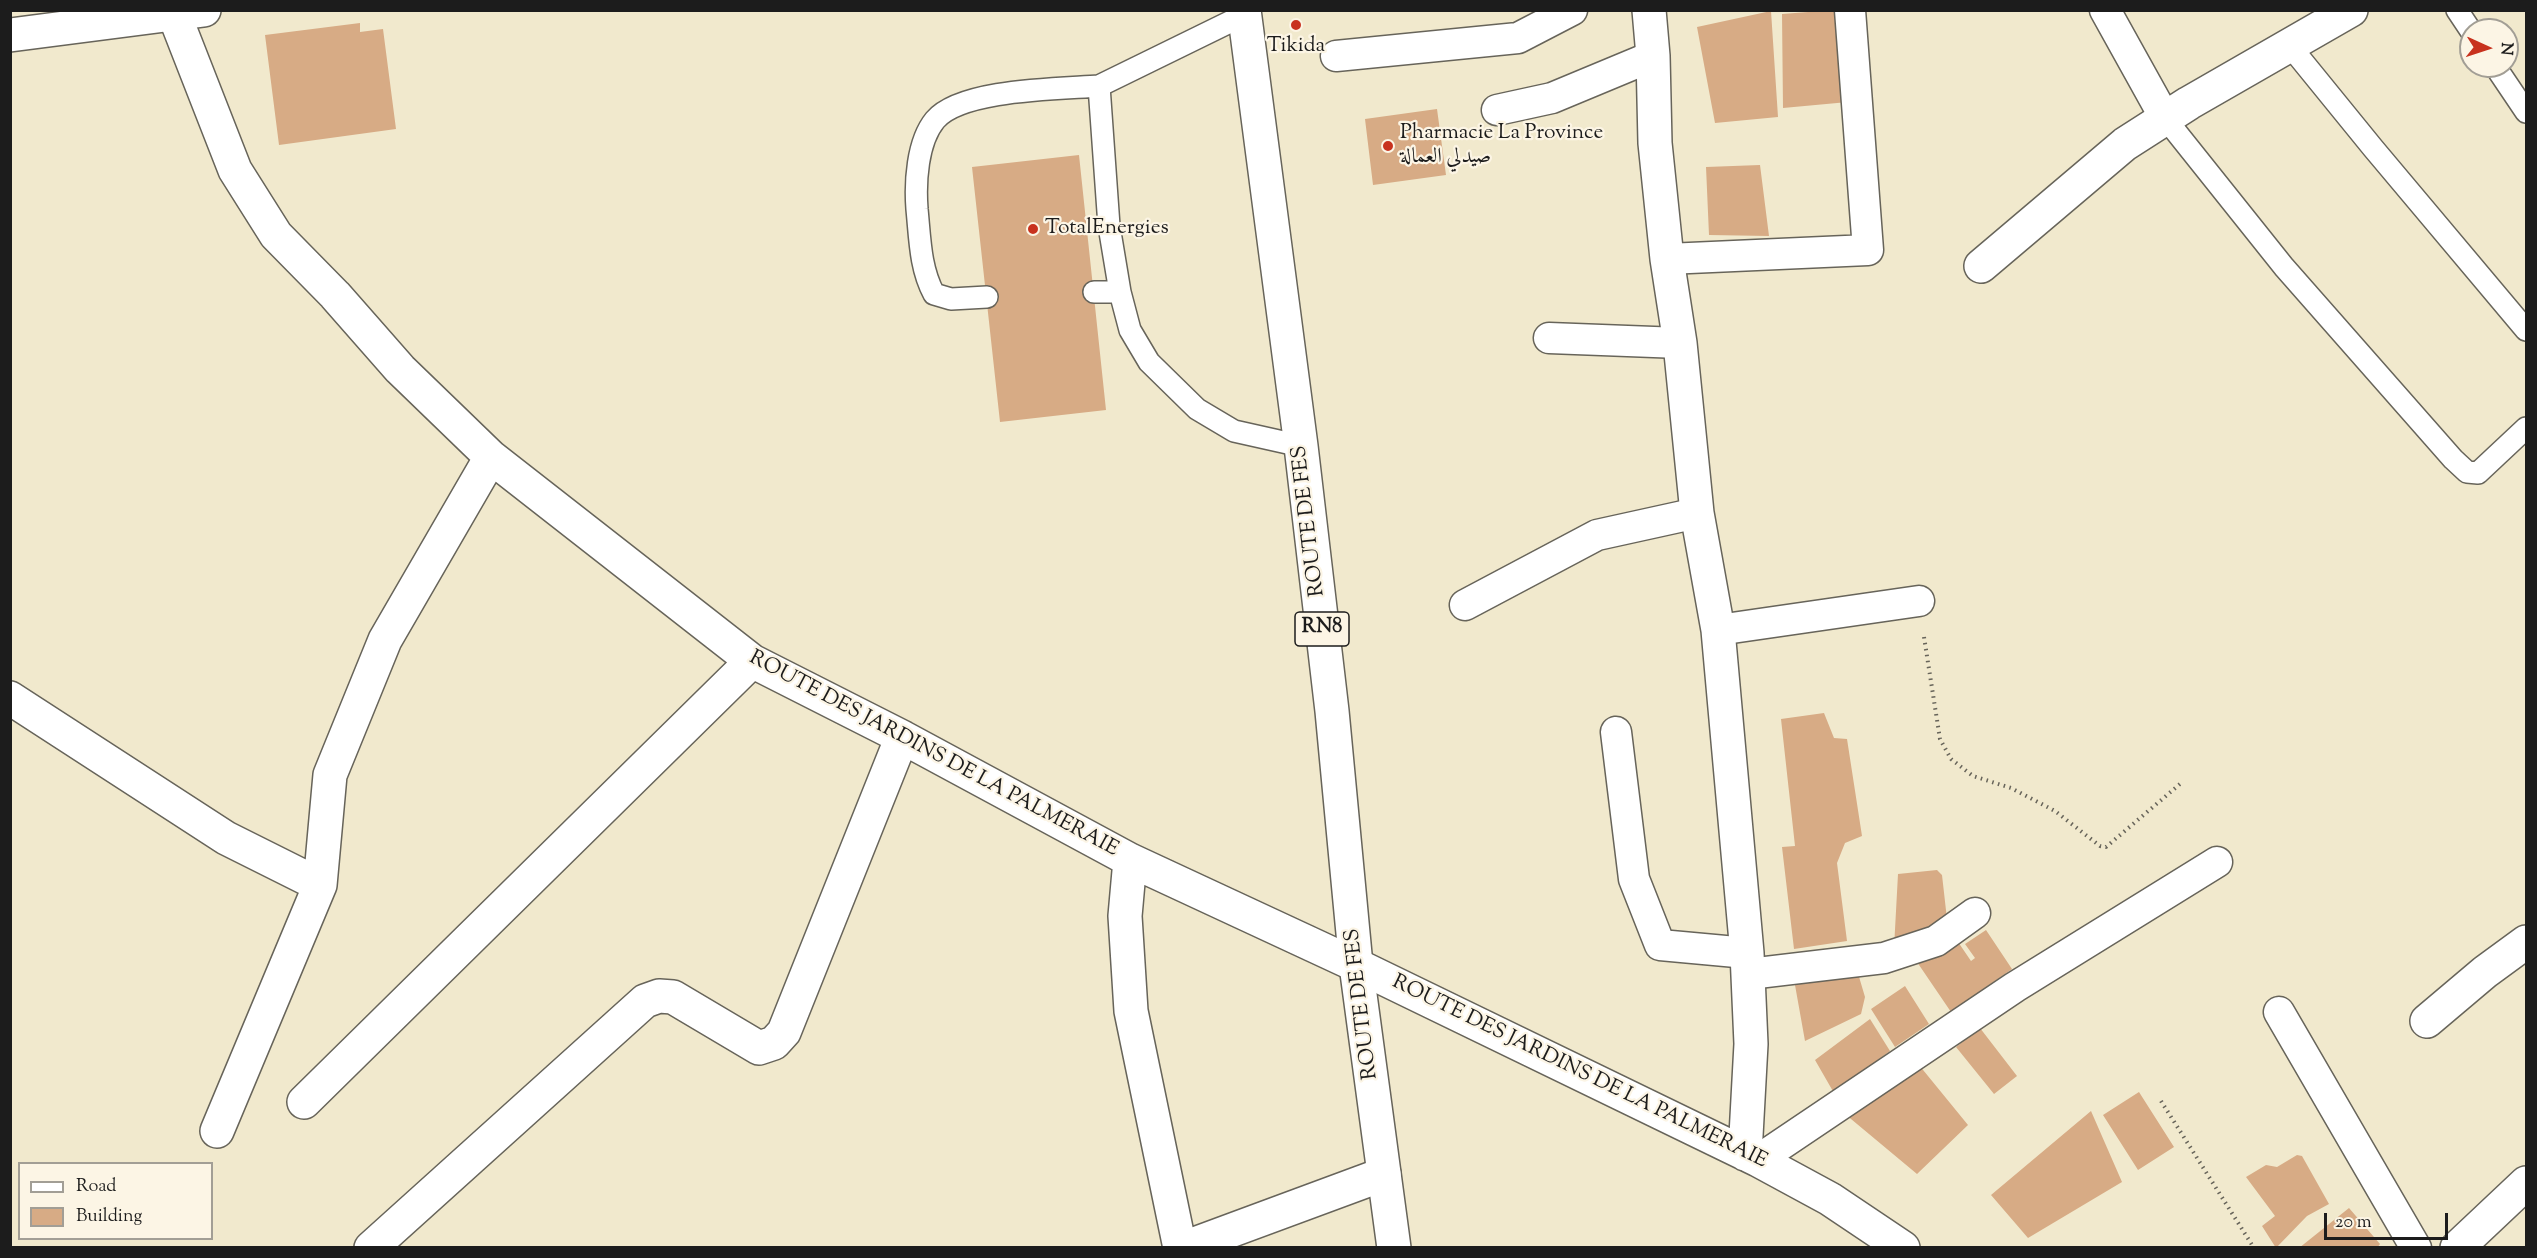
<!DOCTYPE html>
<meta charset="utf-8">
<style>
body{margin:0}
#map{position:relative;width:2537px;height:1258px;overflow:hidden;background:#f1e9cd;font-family:"Sorts Mill Goudy",serif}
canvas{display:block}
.frame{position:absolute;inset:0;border:12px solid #1c1c1c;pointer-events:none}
.legend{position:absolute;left:18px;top:1162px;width:195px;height:78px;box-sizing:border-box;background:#fcf5e5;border:2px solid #a29e95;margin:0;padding:8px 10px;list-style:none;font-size:18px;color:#1c1c1c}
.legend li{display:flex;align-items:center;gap:12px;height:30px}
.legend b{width:30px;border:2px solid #a29e95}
.north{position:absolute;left:2459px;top:18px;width:60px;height:60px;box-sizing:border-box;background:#fcf5e5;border:2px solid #a29e95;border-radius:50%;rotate:93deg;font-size:16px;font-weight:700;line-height:24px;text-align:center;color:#1c1c1c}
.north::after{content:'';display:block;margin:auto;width:21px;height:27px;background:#c8321e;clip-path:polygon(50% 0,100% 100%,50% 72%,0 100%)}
.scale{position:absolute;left:2324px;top:1213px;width:124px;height:27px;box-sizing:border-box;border:3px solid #1c1c1c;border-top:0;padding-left:8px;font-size:18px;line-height:21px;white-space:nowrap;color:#1c1c1c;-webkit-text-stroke:4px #fcf5e5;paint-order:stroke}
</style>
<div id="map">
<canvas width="2537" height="1258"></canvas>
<div class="frame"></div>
<ul class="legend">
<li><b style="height:8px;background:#fff"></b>Road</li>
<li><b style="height:16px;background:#d7ab85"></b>Building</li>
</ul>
<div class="north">N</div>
<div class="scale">20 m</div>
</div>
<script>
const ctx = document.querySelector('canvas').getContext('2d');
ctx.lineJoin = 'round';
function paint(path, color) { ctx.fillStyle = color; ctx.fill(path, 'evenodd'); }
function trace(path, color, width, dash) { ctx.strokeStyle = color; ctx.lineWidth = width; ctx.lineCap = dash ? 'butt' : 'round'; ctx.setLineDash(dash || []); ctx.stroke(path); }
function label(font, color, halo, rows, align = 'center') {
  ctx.font = font + ' "Sorts Mill Goudy",Amiri,serif'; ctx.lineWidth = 4.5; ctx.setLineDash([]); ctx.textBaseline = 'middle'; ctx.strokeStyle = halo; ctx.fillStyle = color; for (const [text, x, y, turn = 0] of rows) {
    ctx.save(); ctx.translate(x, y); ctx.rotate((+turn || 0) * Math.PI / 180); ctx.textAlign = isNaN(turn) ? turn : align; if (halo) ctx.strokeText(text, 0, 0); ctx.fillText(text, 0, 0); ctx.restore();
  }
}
const building = new Path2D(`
 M1834,10h9l5,92 -65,6 -1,-94z
 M1771,11l7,106 -63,6 -18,-96z
 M360,23v9l23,-3 13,100 -117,16 -14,-110z
 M1437,109l9,66 -73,10 -8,-66z
 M1079,155l27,255 -106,12 -28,-255z
 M1760,165l9,71 -60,-1 -3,-68z
 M1824,713l10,25 13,1 15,97 -17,7 -8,20 10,78 -53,8 -12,-102 13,-1 -14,-127z
 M1937,870l5,5 6,53 -54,20 4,-74z
 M1986,930l26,39 -61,43 -34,-50 37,-26 17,25 4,-3 -10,-14z
 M1857,970l8,27 -4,17 -56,27 -10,-56z
 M1905,986l24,38 -34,23 -24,-38z
 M1870,1019l20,32 -56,42 -19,-33z
 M1980,1028l37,48 -23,18 -38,-47z
 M1919,1065l49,60 -51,49 -72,-60z
 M2139,1092l35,55 -36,23 -35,-55z
 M2091,1111l31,71 -94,56 -37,-43z
 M2297,1155l5,1 27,48 -22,12 -31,32 -14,-22 13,-10 -29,-39 20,-12 11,2z
 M2349,1208l31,36 -3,4h-78z`);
const path = new Path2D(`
 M1924,637l16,102 11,20 22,17 38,12 44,23 45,35 6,1 74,-63
 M2161,1101l93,147`);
const service = new Path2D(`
 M2457,10l14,21
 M1244,15l-145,71 10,140 11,66 10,38 19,32 48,47 37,22 67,15
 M2290,46l83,102 153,182
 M2495,66l31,46
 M2165,118l119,149 169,192 14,13 11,1 48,-45
 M1094,292h26
 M987,297l-36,2 -17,-5c-14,-26 -14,-55 -17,-85 -2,-26 0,-67 18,-89 26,-31 124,-31 164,-34`);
const pedestrian = new Path2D(`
 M2105,10l60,108
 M1336,56l182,-18 54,-28
 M1497,110l55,-12 101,-42
 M1667,259l201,-9 -18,-240
 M1549,338l131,5
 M1465,605l132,-70 100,-22
 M1718,630l201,-29
 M1616,732l18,147 26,66 87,8
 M1749,974l135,-16 52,-17 39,-28
 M2279,1012l137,236
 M1758,1160l257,-173 202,-125`);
const minor = new Path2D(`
 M1649,10l4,46 2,87 12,116 13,84 17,170 21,117 29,323 4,91 -6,110
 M174,14l61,156 41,65 59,60 65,74 91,88 261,204 150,76 228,123 226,105 402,195 72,39 73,49
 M1981,266l144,-122 64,-41 162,-93
 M10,698l216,140 94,47
 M1130,860l-5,56 6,95 49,237
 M2427,1021l58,-49 41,-30
 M304,1102l448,-441
 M217,1131l103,-246 10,-110 55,-135 106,-183
 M371,1248l274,-247 14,-5 14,1 86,51 15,-5 10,-11 118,-295
 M1184,1248l200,-74
 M2457,1248l69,-65`);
const tertiary = new Path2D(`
 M10,35l194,-25`);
const primary = new Path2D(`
 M1244,10l57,436 31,265 24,254 38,283`);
const markers = [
 [1296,25,6,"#c8321e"],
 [1388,146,6,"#c8321e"],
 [1033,229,6,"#c8321e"]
];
const shields = [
 [1322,629,54]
];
const shieldNames = [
 ["RN8",1322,629]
];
const poiNames = [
 ["Tikida",1296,47,"center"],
 ["Pharmacie La Province",1400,134],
 ["صيدلي العمالة",1400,158],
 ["TotalEnergies",1045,229]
];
const streetNames = [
 ["ROUTE DE FES",1310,521,-97],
 ["ROUTE DES JARDINS DE LA PALMERAIE",933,755,28],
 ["ROUTE DE FES",1363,1004,-97],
 ["ROUTE DES JARDINS DE LA PALMERAIE",1579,1073,26]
];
paint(building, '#d7ab85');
trace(service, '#67645a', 24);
trace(pedestrian, '#67645a', 33);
trace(minor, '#67645a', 36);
trace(tertiary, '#67645a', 36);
trace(primary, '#67645a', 36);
trace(path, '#67645a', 4, [1.5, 4.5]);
trace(service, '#fff', 21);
trace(pedestrian, '#fff', 30);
trace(minor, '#fff', 33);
trace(tertiary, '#fff', 33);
trace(primary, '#fff', 33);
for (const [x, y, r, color] of markers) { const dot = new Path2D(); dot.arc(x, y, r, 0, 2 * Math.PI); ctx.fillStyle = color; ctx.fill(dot); trace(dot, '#fcf5e5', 2); }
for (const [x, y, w] of shields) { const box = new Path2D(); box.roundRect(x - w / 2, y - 17, w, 34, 4.5); ctx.fillStyle = '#fcf5e5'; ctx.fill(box); trace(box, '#1c1c1c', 1.5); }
label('bold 20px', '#1c1c1c', null, shieldNames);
label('21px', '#1c1c1c', '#fcf5e5', poiNames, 'left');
label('21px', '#1c1c1c', '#fcf5e5', streetNames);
</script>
